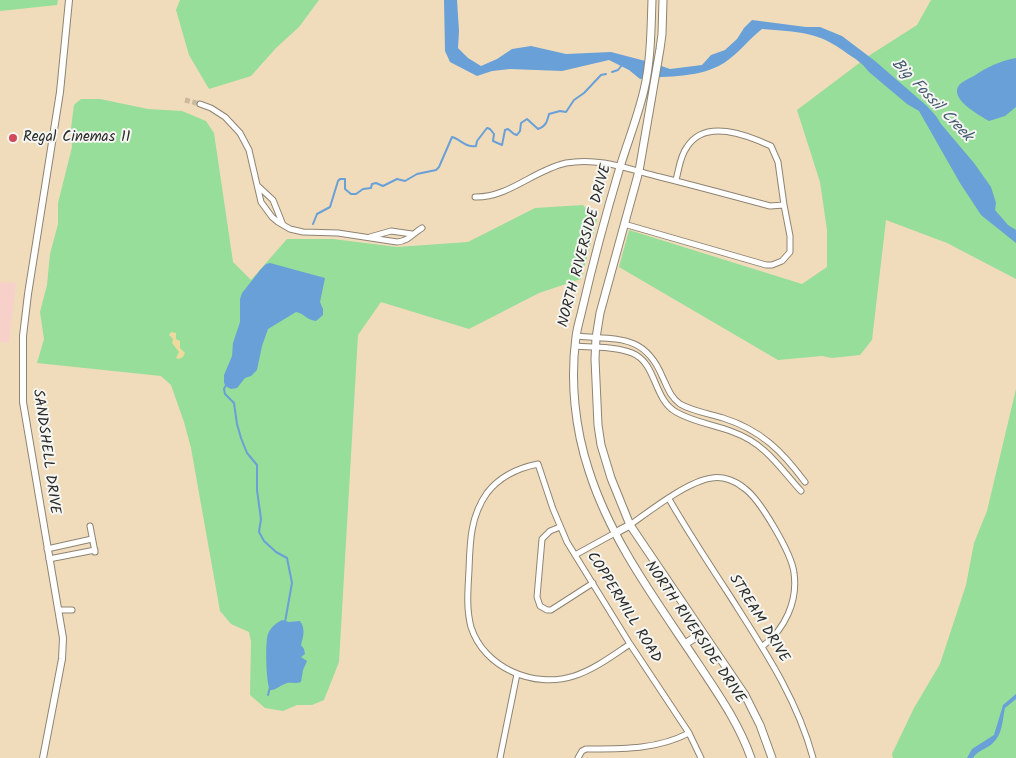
<!DOCTYPE html>
<style>
body{margin:0}
canvas{display:block;background:#f0dcbb}
</style>
<canvas width="1016" height="758"></canvas>
<script>
const ctx = document.querySelector('canvas').getContext('2d');
ctx.lineJoin = 'round';
function paint(path, color) { ctx.fillStyle = color; ctx.fill(path, 'evenodd'); }
function trace(path, color, width, dash) { ctx.strokeStyle = color; ctx.lineWidth = width; ctx.lineCap = dash ? 'butt' : 'round'; ctx.setLineDash(dash || []); ctx.stroke(path); }
function label(font, color, halo, rows, align = 'center') {
  ctx.font = font + ' Kalam,sans-serif'; ctx.lineWidth = 4; ctx.setLineDash([]); ctx.textBaseline = 'middle'; ctx.strokeStyle = halo; ctx.fillStyle = color; for (const [text, x, y, turn = 0] of rows) {
    ctx.save(); ctx.translate(x, y); ctx.rotate((+turn || 0) * Math.PI / 180); ctx.textAlign = isNaN(turn) ? turn : align; if (halo) ctx.strokeText(text, 0, 0); ctx.fillText(text, 0, 0); ctx.restore();
  }
}
const built = new Path2D(`
 M0,282l16,1 -7,60 -9,-1z`);
const green = new Path2D(`
 M0,0h58l-1,5 -57,6z
 M180,0h139l-20,27 -23,21 -25,28 -42,13 -20,-34 -13,-45z
 M931,0h85v279l-69,-36 -61,-23 -14,120 -12,15 -28,3 -10,-2 -44,4 -159,-93 10,-37 173,54 25,-17v-37l-7,-48 -23,-72 73,-55 47,-30z
 M81,99h19l48,10 34,2 24,10 8,12 19,129 18,18 36,-41h46l64,8 71,-5 67,-34 48,-3 14,15 -16,59 -42,14 -70,36 -88,-27 -23,33 -19,327 -15,38 -12,5h-15l-14,6 -18,-3 -15,-13 1,-53 -2,-10 -18,-8 -11,-13 -29,-163 -7,-26 -13,-37 -10,-9 -124,-13 7,-24 -4,-27 7,-27 3,-31 8,-30v-21l14,-56 -1,-19 3,-23z
 M1016,389v369h-123l-1,-4 22,-46 26,-44 26,-79 8,-42 13,-32z`);
const sand = new Path2D(`
 M171,332l5,1v6l4,2v7l5,5 -2,4 -4,2 -3,-1 3,-6 -7,-9 1,-4 -4,-4z`);
const water = new Path2D(`
 M444,0h13l2,31 -1,17 10,10 13,8 16,-7 15,-10 19,-3 35,8 45,-2 42,11 17,6 32,-4 9,-10 14,-5 12,-11 7,-11 8,-8 54,7h14l22,9 33,25 52,45 9,10 5,8 33,39 17,24 5,16 -1,7 13,15 8,5v13l-35,-28 -21,-32 -41,-72 -12,-7 -38,-32c-6,-8 -13,-13 -21,-18 -30,-23 -50,-22 -86,-25 -13,10 -24,25 -38,34 -26,16 -55,12 -84,16l-11,-9 -20,-10 -47,11 -52,-2 -18,2 -15,5 -27,-14 -5,-11z
 M1016,58v49l-11,9 -16,5c-10,-6 -42,-23 -29,-37 4,-3 9,-6 14,-8 13,-9 26,-15 42,-18z
 M270,263l55,15 -5,24 3,7v6l-7,6c-10,-1 -12,-8 -20,-9l-28,17 -6,17 -5,24 -6,6 -6,2 -8,10 -6,1 -4,-2 -3,-4v-8l8,-19 1,-13 7,-21v-23l2,-6 19,-24 5,-5z
 M282,620l7,2 11,-1c6,8 3,16 1,24l3,4 1,5 -4,3 6,4 -4,9 -2,12c-6,2 -9,0 -14,1 -7,2 -10,7 -17,7 -4,-7 -5,-48 -2,-56 3,-7 8,-11 14,-14z
 M1016,694v5l-11,9c-3,13 -2,26 -13,36 -6,5 -15,7 -19,14h-6l5,-9 22,-14 9,-30z`);
const stream = new Path2D(`
 M612,72l6,-2 4,-5
 M313,224l4,-10 13,-7 8,-26 2,-2h5v10l6,5h5l7,-5 8,-1 1,-4 4,-1 7,3 14,-7 8,2 12,-7 19,-4 3,-3 13,-30c8,2 14,11 24,9l1,-5 10,-13 3,1 4,5 -1,7 9,4 3,-15 3,-1 6,5 3,1 3,-4 1,-8 6,-4 11,10c8,-3 9,-7 11,-15l11,-3 6,1 8,-12 10,-7 17,-18 5,-1
 M227,383l-3,6 1,5 9,9 3,21 4,14 6,15 10,12v25l4,29 -2,13 5,9 12,11 11,6 5,25 -7,39
 M268,695l2,-8`);
const minorTunnel = new Path2D(`
 M185,100l15,4`);
const minor = new Path2D(`
 M200,104l11,4 14,9 15,16 9,17 12,52 11,15 6,5 12,7 13,3 35,1 59,9c12,-1 15,-8 25,-14
 M258,186l15,14 10,25
 M475,197c33,1 59,-27 91,-34 33,-6 62,6 94,14 36,9 73,19 110,29l14,-1
 M624,224l142,41h6l10,-4 8,-9v-16l-6,-31 -6,-43 -7,-16c-24,-11 -66,-28 -84,1 -7,9 -8,22 -11,33
 M370,237l21,-6 21,3
 M576,336c40,4 68,-3 86,40 5,10 8,21 18,28 12,7 30,10 43,14 38,12 59,33 82,64
 M575,346c18,2 40,0 57,7 25,10 21,46 44,59 17,10 39,13 57,20 33,12 46,35 68,59
 M669,499c19,33 40,65 61,97 33,52 67,102 83,162
 M630,525c21,-15 58,-44 82,-47 11,-2 24,3 32,10 16,11 48,66 50,85 4,28 -9,56 -31,73
 M90,526l5,26
 M560,527l-10,4 -8,8 -5,58 3,9 7,4h4l42,-27
 M47,549l45,-10
 M575,555l40,-22
 M49,559l46,-9
 M59,610h13
 M630,644c-18,12 -35,25 -56,32 -40,13 -90,-8 -103,-49 -5,-19 -3,-38 -2,-57 1,-27 1,-53 18,-77 13,-17 31,-25 51,-29l15,45 14,33 63,102 59,89 12,25
 M500,758l17,-84
 M578,758l4,-7 4,-2c36,0 70,1 103,-16`);
const tertiary = new Path2D(`
 M43,758l19,-99 1,-21 -40,-236v-66l5,-42 32,-202 9,-92`);
const secondary = new Path2D(`
 M652,0c-1,29 -1,61 -8,90 -6,26 -16,51 -24,77 -14,47 -27,95 -38,143 -2,9 -5,18 -6,27 -6,44 -1,92 13,134 22,69 66,128 106,188 21,32 43,62 56,99
 M663,0l-1,34 -2,15 -21,122 -39,142 -4,25 -1,21 3,66 3,20 10,33 19,47 115,170 15,30 12,33
 M615,533l15,-8
 M685,644l17,-11`);
const markers = [
 [13,138,5,"#d1495b"]
];
const poiNames = [
 ["Regal Cinemas 11",23,138]
];
const streetNames = [
 ["NORTH RIVERSIDE DRIVE",586,246,-75],
 ["SANDSHELL DRIVE",45,452,82],
 ["COPPERMILL ROAD",623,608,58],
 ["STREAM DRIVE",758,619,58],
 ["NORTH RIVERSIDE DRIVE",694,633,56]
];
const waterNames = [
 ["Big Fossil Creek",931,101,46]
];
paint(built, '#f7d1c9');
paint(green, '#96de99');
paint(sand, '#eeda9e');
paint(water, '#69a0d7');
trace(stream, '#69a0d7', 2);
trace(minorTunnel, '#c9b99e', 5, [5, 2.5]);
trace(minor, '#8e8473', 7);
trace(tertiary, '#8e8473', 8);
trace(secondary, '#8e8473', 9);
trace(minor, '#fff', 5);
trace(tertiary, '#fff', 6);
trace(secondary, '#fff', 7);
for (const [x, y, r, color] of markers) { const dot = new Path2D(); dot.arc(x, y, r, 0, 2 * Math.PI); ctx.fillStyle = color; ctx.fill(dot); trace(dot, '#f6f6f2', 2); }
label('15px', '#2b2b2b', '#f6f6f2', poiNames, 'left');
label('15px', '#2b2b2b', '#f6f6f2', streetNames);
label('italic 16px', '#445a70', '#f6f6f2', waterNames);
</script>
